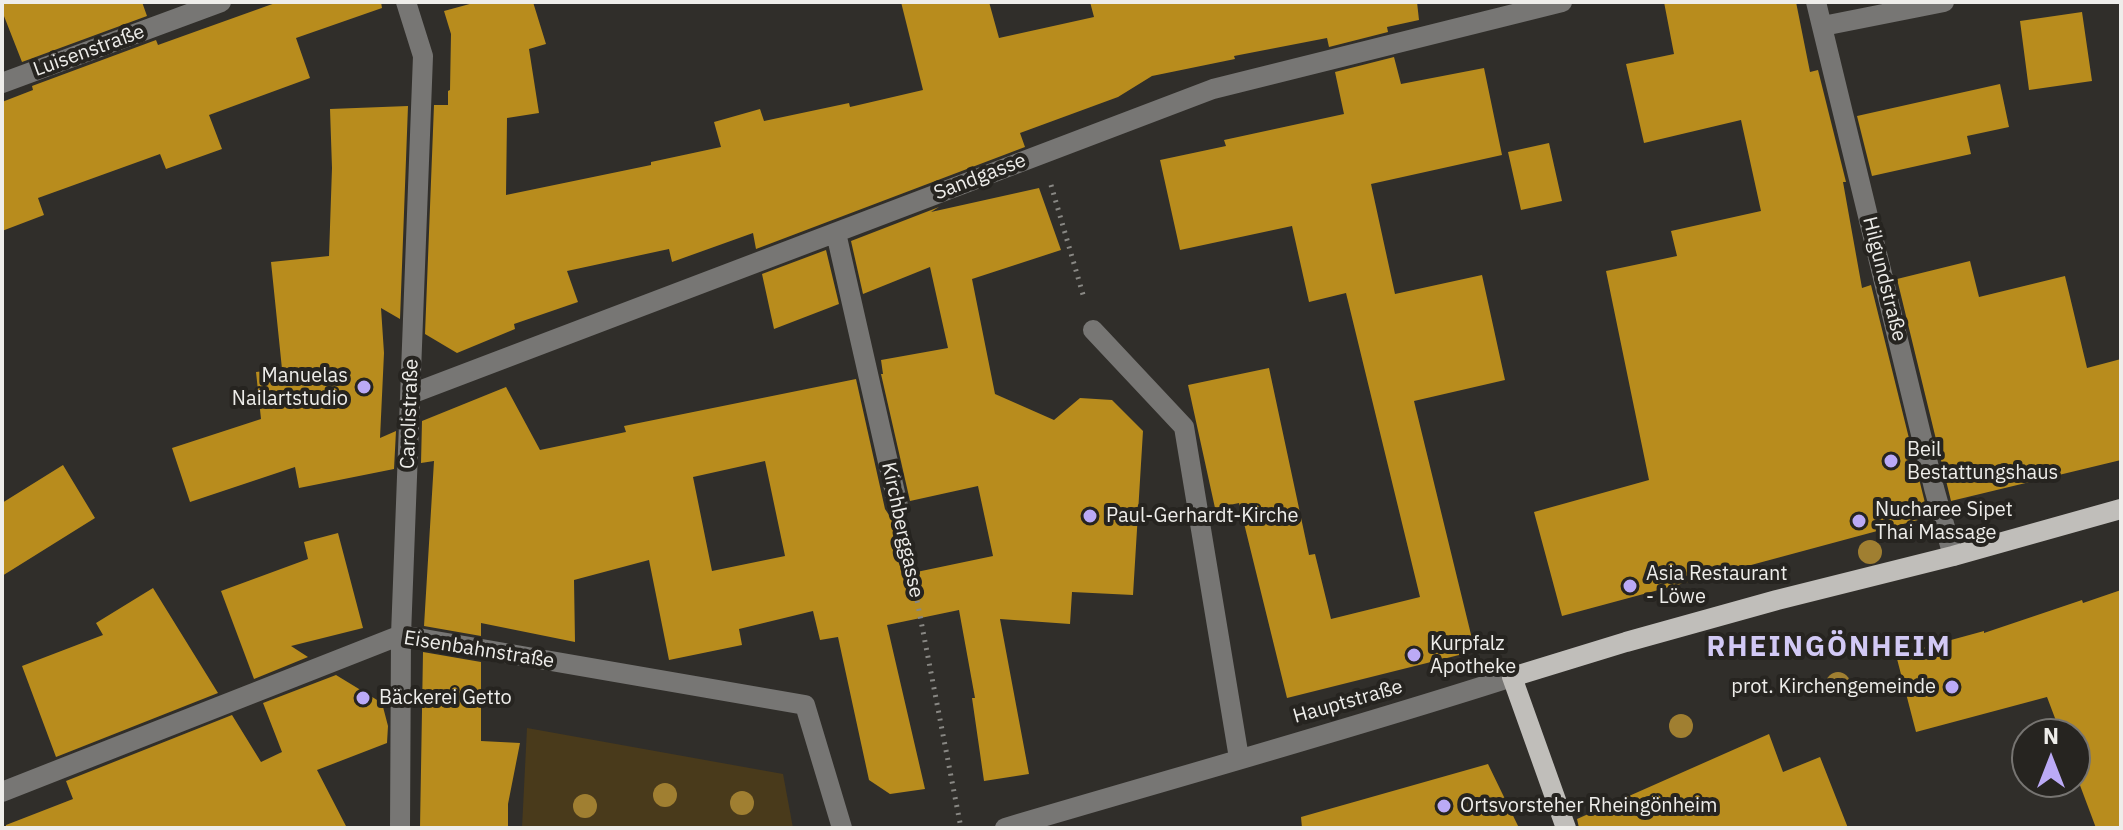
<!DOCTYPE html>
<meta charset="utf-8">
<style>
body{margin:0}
#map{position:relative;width:2123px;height:830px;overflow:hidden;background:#302e2a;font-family:"IBM Plex Sans",sans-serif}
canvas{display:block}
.frame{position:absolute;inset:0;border:4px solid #eeedea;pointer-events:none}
.north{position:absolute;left:2011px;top:718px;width:80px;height:80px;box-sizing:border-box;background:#262420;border:2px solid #767471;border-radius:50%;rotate:0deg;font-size:22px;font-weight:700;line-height:32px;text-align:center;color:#eeedea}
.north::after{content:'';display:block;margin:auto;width:28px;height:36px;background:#bbaaf6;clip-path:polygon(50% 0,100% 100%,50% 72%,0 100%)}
</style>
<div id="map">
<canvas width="2123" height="830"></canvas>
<div class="frame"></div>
<div class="north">N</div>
</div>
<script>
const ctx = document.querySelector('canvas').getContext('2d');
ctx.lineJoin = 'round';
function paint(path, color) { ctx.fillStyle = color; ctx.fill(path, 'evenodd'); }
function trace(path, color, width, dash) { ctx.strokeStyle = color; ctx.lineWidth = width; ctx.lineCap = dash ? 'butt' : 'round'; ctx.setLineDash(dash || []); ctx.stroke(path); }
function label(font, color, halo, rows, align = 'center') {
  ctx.font = font + ' "IBM Plex Sans",sans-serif'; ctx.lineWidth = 8; ctx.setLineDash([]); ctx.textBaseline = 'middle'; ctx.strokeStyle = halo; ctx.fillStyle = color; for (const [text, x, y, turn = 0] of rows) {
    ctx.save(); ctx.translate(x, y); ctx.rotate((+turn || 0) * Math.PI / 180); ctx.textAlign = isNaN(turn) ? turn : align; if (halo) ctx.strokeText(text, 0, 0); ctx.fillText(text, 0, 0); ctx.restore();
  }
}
const green = new Path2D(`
 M527,728l256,46 10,54h-271z`);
const building = new Path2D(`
 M2,2h140l5,14 -125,46 -20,-51z
 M278,2h103l1,6 -86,30 14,40 -101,37 13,34 -56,20 -6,-15 -122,44 6,17 -42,16v-117l2,-1 -2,-11 31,-12 -1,-4 124,-46 2,5z
 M477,2h56l13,42 -17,5 10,64 -32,5 -1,77 145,-30v-3l70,-15 -7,-25 46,-13 4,12 85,-18 1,4 73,-17 -22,-88h88l10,36 95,-21 -4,-15h327l2,18 -32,7 1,5 -59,15 -2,-9 -93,18 1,3 -83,17 -34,21 -98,36 5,14 -269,102 -3,-16 -81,29 -3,-13 -102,22 11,31 -64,22 1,5 -58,24 -32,-19 9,-229h14v-14l2,-1 1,-56 -7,-23z
 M1664,2h132l14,70 8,-2 28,112h-3l19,106 9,-3 55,222 -11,3 3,10 -356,96 -28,-104 115,-32 -43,-209 71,-15 -6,-25 90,-20 -20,-91 -97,23 -18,-79 48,-10z
 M2082,12l10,69 -63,9 -9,-69z
 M1394,57l7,27 83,-16 18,87 -131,29 24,110 87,-19 23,105 -91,21 61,250 -188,47 -48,-195 -24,5 -27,-123 81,-17 40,187 6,-1 16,65 89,-22 -74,-304 -37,9 -17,-76 -112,24 -20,-90 66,-14 -2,-6 120,-26 -9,-42z
 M2000,84l9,43 -42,9 4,18 -99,22 -15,-60z
 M408,106l-8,213 -19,-11 3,45 -4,85 16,-7 -2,38 -95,19 -4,-21 -105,35 -18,-54 89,-29 -5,-47 26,-3 -11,-107 58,-6 3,-88 -2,-59z
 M1549,143l13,58 -41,9 -13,-58z
 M1039,188l22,62 -89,29 23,115 59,26 26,-22 32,2 31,31 -10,164 -61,-3 -2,32 -70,-5 29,155 -45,7 -12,-83h3l-16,-88 -72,15 38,164 -35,5 -21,-14 -31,-143 -18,3 -7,-29 -74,18 3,16 -73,15 -20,-100 -75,20 1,62 -94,-19v13l-57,-10 10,-165 -13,2 1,-42 84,-34 34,63 86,-18 -2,-6 232,-47 29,130 4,6 7,4 11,55 86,-18 -15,-70 -68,15 -29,-127h2l-2,-14 67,-12 -18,-81 -67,27 -12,-53 88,-34 -8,5zM765,461l20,95 -73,15 -19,-94z
 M826,250l13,54 -65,25 -12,-55z
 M1970,261l9,36 86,-21 22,92 34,-9v101l-170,41 -54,-222z
 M63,465l32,53 -93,58v-73z
 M338,533l25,95 -72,18 17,11 -54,22 -33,-88 87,-32 -4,-17z
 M153,588l65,105 -162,64 -34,-91 81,-31 -7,-12z
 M2121,590v238h-25l-21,-56v-38h-14l-14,-37 -131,35 -20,-77 88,-24v2l98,-33 1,3z
 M423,652l58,10v79l39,2 -12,61v24h-88z
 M336,675l46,28 6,23 -1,17 -70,27 30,58h-341v-3l67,-26 -7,-18 166,-66 29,47 21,-10 -19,-49z
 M1769,734l14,38 37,-15 28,71h-269l-2,-9z
 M1488,764l31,64h-217l-1,-11z`);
const path = new Path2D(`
 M1051,185l33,113
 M905,538l56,290`);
const minor = new Path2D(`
 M1816,2l118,486 19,68
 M1823,26l121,-24
 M2,83l219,-81
 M836,233l62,273
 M1093,330l91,97 55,331
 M411,394l802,-305 349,-87
 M2,792l399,-157 404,70 37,123
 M400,828l1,-193 22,-579 -17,-54
 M1005,828c169,-50 339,-97 507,-151`);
const major = new Path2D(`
 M1566,828l-54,-151 114,-35 151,-42 176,-44 168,-47`);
const trees = [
 [1870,552],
 [1838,684],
 [1681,726],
 [665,795],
 [742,803],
 [585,806]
];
const markers = [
 [364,387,8,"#bbaaf6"],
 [1891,461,8,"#bbaaf6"],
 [1090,516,8,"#bbaaf6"],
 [1859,521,8,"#bbaaf6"],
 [1630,586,8,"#bbaaf6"],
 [1414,655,8,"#bbaaf6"],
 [1952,687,8,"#bbaaf6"],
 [363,698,8,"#bbaaf6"],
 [1444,806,8,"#bbaaf6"]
];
const streetNames = [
 ["Luisenstraße",89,51,-20],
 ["Sandgasse",980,177,-21],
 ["Hilgundstraße",1884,279,76],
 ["Carolistraße",410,414,-88],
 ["Kirchberggasse",902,530,78],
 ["Eisenbahnstraße",479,650,9],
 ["Hauptstraße",1348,702,-16]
];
const poiNames = [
 ["Manuelas",348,376,"right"],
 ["Nailartstudio",348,399,"right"],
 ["Beil",1907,450],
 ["Bestattungshaus",1907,473],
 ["Nucharee Sipet",1875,510],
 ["Thai Massage",1875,533],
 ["Paul-Gerhardt-Kirche",1106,516],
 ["Asia Restaurant",1646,574],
 ["- Löwe",1646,597],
 ["Kurpfalz",1430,644],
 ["Apotheke",1430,667],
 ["prot. Kirchengemeinde",1936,687,"right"],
 ["Bäckerei Getto",379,698],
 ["Ortsvorsteher Rheingönheim",1460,806]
];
const districtNames = [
 ["RHEINGÖNHEIM",1829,648]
];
paint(green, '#493a1b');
paint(building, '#b88c1d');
trace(path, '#898884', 5, [2, 6]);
trace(minor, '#777674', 20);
trace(major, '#c0beba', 20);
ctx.fillStyle = '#a07f31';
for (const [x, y] of trees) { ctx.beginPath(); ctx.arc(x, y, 12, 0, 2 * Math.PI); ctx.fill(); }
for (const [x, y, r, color] of markers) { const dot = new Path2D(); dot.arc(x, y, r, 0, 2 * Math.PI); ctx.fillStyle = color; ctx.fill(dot); trace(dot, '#262420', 3); }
label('20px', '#eeedea', '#262420', streetNames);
label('20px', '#eeedea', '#262420', poiNames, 'left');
ctx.letterSpacing = '2px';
label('bold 28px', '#d2c9f5', '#262420', districtNames);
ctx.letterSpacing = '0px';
</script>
